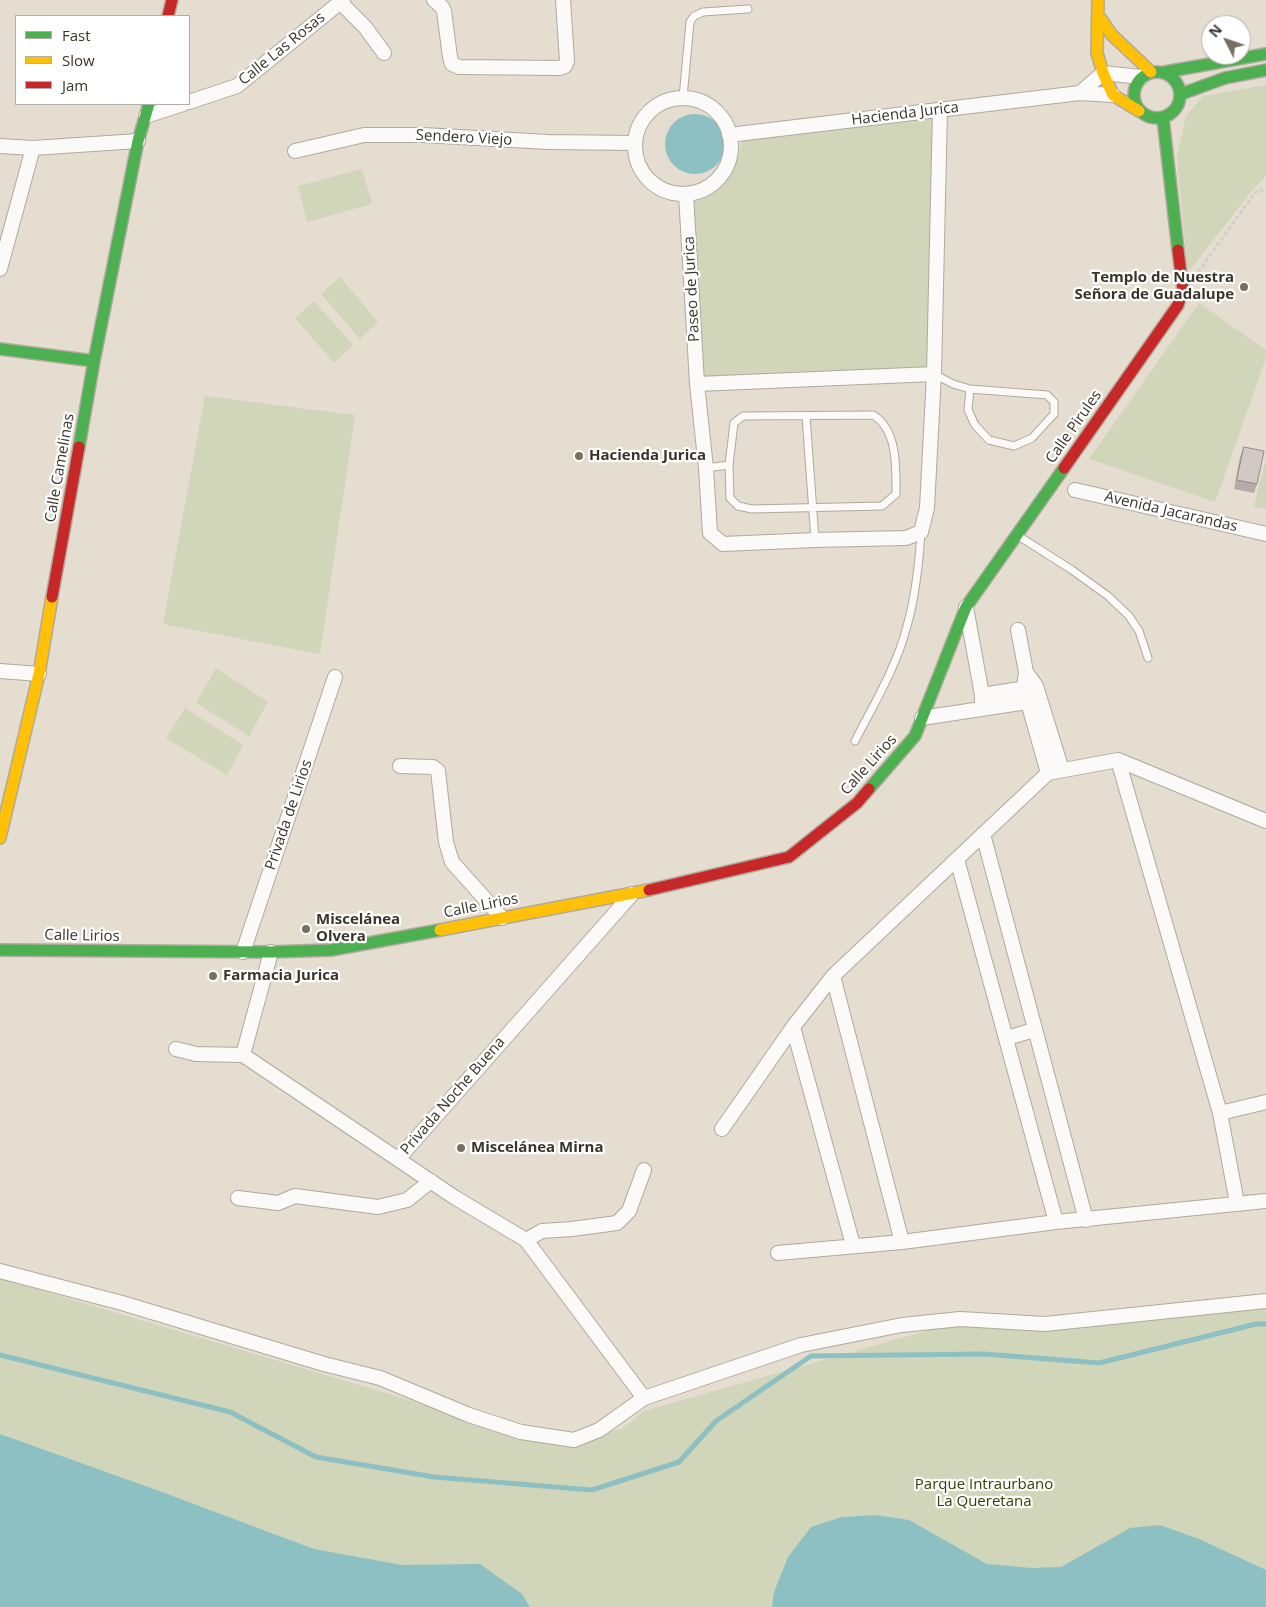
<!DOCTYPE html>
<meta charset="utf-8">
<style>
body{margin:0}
#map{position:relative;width:1266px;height:1607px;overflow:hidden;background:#e5ddcf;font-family:"Open Sans",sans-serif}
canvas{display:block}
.legend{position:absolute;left:15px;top:15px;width:175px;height:90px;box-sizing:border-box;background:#fff;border:1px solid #b0aeaa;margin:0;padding:6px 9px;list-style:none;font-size:15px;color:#3a342a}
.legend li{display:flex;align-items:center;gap:10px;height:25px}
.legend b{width:25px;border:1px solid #b0aeaa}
.north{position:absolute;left:1201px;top:15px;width:50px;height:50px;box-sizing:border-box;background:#fff;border:1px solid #b0aeaa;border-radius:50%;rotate:311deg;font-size:14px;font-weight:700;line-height:20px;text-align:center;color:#3a342a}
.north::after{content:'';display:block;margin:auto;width:18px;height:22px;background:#766f64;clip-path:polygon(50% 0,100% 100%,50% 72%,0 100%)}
</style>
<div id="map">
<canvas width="1266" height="1607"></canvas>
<ul class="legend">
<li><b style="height:6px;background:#4caf50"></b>Fast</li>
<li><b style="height:6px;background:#ffc107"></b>Slow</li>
<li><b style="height:6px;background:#c62828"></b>Jam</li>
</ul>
<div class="north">N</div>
</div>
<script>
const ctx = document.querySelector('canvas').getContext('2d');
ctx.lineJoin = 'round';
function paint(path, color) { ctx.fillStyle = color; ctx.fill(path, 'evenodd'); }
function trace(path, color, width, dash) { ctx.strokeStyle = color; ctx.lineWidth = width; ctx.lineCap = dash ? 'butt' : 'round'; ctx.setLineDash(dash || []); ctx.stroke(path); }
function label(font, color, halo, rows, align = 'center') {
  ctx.font = font + ' "Open Sans",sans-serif'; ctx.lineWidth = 4.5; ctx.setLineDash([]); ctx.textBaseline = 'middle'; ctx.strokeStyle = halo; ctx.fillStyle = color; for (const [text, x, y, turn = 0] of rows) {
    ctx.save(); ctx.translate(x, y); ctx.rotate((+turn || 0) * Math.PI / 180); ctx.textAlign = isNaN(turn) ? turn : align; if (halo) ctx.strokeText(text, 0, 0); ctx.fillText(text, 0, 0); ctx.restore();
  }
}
const green = new Path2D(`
 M1266,85v91l-11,11 -65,83 -3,-5 -10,-108 9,-41 17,-20z
 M934,116l-7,252 -223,9 -10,-176 38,-27 10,-33z
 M362,169l10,35 -65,18 -9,-36z
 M340,277l38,45 -18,17 -39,-45z
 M314,301l39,44 -19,18 -39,-45z
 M1199,303l67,47v8l-51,144 -126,-43z
 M205,396l150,19 -35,239 -157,-30z
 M1266,459v50l-12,-3z
 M216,668l52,34 -19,34 -53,-33z
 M185,708l58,37 -16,30 -61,-37z
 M0,1278l396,118 59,19 116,22 51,-8 22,-18 292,-83 162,-10 168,-12v301h-1266z`);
const water = new Path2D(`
 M665 144a30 30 0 1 1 60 0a30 30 0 1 1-60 0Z
 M0,1434l162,58 152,57 88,16 78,-1 42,30 8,13h-530z
 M875,1515l34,5 78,44 45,4 29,-1 69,-39 30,-3 39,14 67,31v37h-494l2,-15 14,-35 23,-30 31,-10z`);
const stream = new Path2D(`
 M0,1355l230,57 86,45 118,20 158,13 87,-28 37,-41 95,-65 173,-2 115,9 157,-39h10`);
const path = new Path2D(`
 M1198,272l56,-78 6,-5 6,4`);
const lane = new Path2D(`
 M683,98l7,-76 4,-6 9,-4 45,-3
 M934,374l19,10 17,5 77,6 7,7v12l-22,24 -18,8 -25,-6 -14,-15 -7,-15 2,-21
 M873,415c25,15 23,53 23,79l-14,12 -130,3 -14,-3 -8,-8 -1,-33 5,-42 9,-7z
 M806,416l9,124
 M706,468l23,-3
 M1017,535l55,35 36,26 21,20 10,15 9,27
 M855,741c19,-37 42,-75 52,-115 9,-31 12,-62 14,-94`);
const street = new Path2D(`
 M434,0l8,7 2,4 6,46 2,7 7,3 100,1 6,-2 2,-5 -4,-61
 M341,3l24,24 19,26
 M1080,93l23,-20 38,4
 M635 146a48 48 0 1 1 96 0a48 48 0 1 1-96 0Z
 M189,102l48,-16 106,-86
 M146,116l37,-12
 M729,135l351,-42 33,2
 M0,146l33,2 105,-7
 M295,151l69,-16h59l125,7 87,1
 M686,194l11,190 9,84 4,65 13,11 92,-4 91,-2 15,-6 6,-24 7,-134 6,-264
 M0,269l33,-121
 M697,384l237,-10
 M1075,490l191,44
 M966,607l16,88v14
 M1018,630l8,42 -2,16 24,85
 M0,671l39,3
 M1026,672l10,14 26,84
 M982,695l51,-8
 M922,718l118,-18
 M1118,760l102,353 17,90
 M400,766l33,1 5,4 8,71 6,20 50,56
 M983,834l103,386
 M957,859l99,363
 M243,952l92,-275
 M833,976l69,266
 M793,1027l60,218
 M1007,1038l27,-8
 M176,1049l20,5 47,1 211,142 72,43 118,158
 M243,1055l28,-103
 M1220,1113l46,-11
 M722,1129l71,-102 40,-51 215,-203 70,-13 148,61
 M398,1159l234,-265
 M238,1198l40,5 17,-7 83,11 29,-7 24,-19
 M526,1240l16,-9 30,-2 45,-6 12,-12 15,-41
 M778,1253l124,-11 154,-20 210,-21
 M0,1271l122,32 202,61 56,14 89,37 52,17 53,8 25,-10 45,-32 157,-53 101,-20 58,-6 85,5 221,-23`);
const fast = new Path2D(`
 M1134 95a23 23 0 1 1 46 0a23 23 0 1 1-46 0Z
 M1165,72l101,-18
 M1181,94l44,-16 41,-8
 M1163,118l15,132
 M0,349l94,12
 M79,447l15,-86 44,-220 11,-37
 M869,789l46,-53 51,-129 98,-139
 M0,950l271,2 60,-2 109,-20`);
const slow = new Path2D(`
 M1098,0l-1,53 6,20 10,22 26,16
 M1098,15l14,20 39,37
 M0,838l39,-164 13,-77
 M440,930l209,-40`);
const jam = new Path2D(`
 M168,16l4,-16
 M1064,468l114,-163 5,-16 -5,-39
 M52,597l27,-150
 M649,890l140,-33 68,-54 12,-14`);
const wall = new Path2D(`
 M1244,447l13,37 -3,9 -20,-4 6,-32z`);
const building = new Path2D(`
 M1244,447l20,4 -7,33 -20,-4z`);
const markers = [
 [1244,287,5,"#766f64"],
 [579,456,5,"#766f64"],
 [306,929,5,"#766f64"],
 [213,976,5,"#766f64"],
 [461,1148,5,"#766f64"]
];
const streetNames = [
 ["Calle Las Rosas",282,49,-39],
 ["Hacienda Jurica",905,114,-7],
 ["Sendero Viejo",464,138,3],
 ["Paseo de Jurica",692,289,-93],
 ["Calle Pirules",1074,427,-55],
 ["Calle Camelinas",60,468,-80],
 ["Avenida Jacarandas",1171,512,13],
 ["Calle Lirios",869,765,-48],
 ["Privada de Lirios",289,815,-71],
 ["Calle Lirios",481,906,-11],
 ["Calle Lirios",82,936,1],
 ["Privada Noche Buena",453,1096,-49]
];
const poiNames = [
 ["Templo de Nuestra",1234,278,"right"],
 ["Señora de Guadalupe",1234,295,"right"],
 ["Hacienda Jurica",589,456],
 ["Miscelánea",316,920],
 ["Olvera",316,937],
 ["Farmacia Jurica",223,976],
 ["Miscelánea Mirna",471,1148]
];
const parkNames = [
 ["Parque Intraurbano",984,1485],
 ["La Queretana",984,1502]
];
paint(green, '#d1d5b9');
paint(water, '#8dc0c2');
trace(stream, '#8dc0c2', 5);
trace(lane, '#b0a99e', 9);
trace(street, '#b0a99e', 16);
trace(fast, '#b0a99e', 14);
trace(slow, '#b0a99e', 14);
trace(jam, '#b0a99e', 14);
trace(path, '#d1cfcc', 3, [4, 2.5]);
trace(lane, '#fbfaf8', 7);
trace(street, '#fbfaf8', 14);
trace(fast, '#4caf50', 11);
trace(slow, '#ffc107', 11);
trace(jam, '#c62828', 11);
paint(wall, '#b5aca9');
paint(building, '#d2c8c4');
trace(building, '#938c89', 1);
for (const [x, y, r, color] of markers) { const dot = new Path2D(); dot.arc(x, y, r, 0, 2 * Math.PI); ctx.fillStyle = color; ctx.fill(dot); trace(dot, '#fff', 2); }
label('15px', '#3a342a', '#fff', streetNames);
label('bold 15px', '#3a342a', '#fff', poiNames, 'left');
label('15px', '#324101', '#fff', parkNames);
</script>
